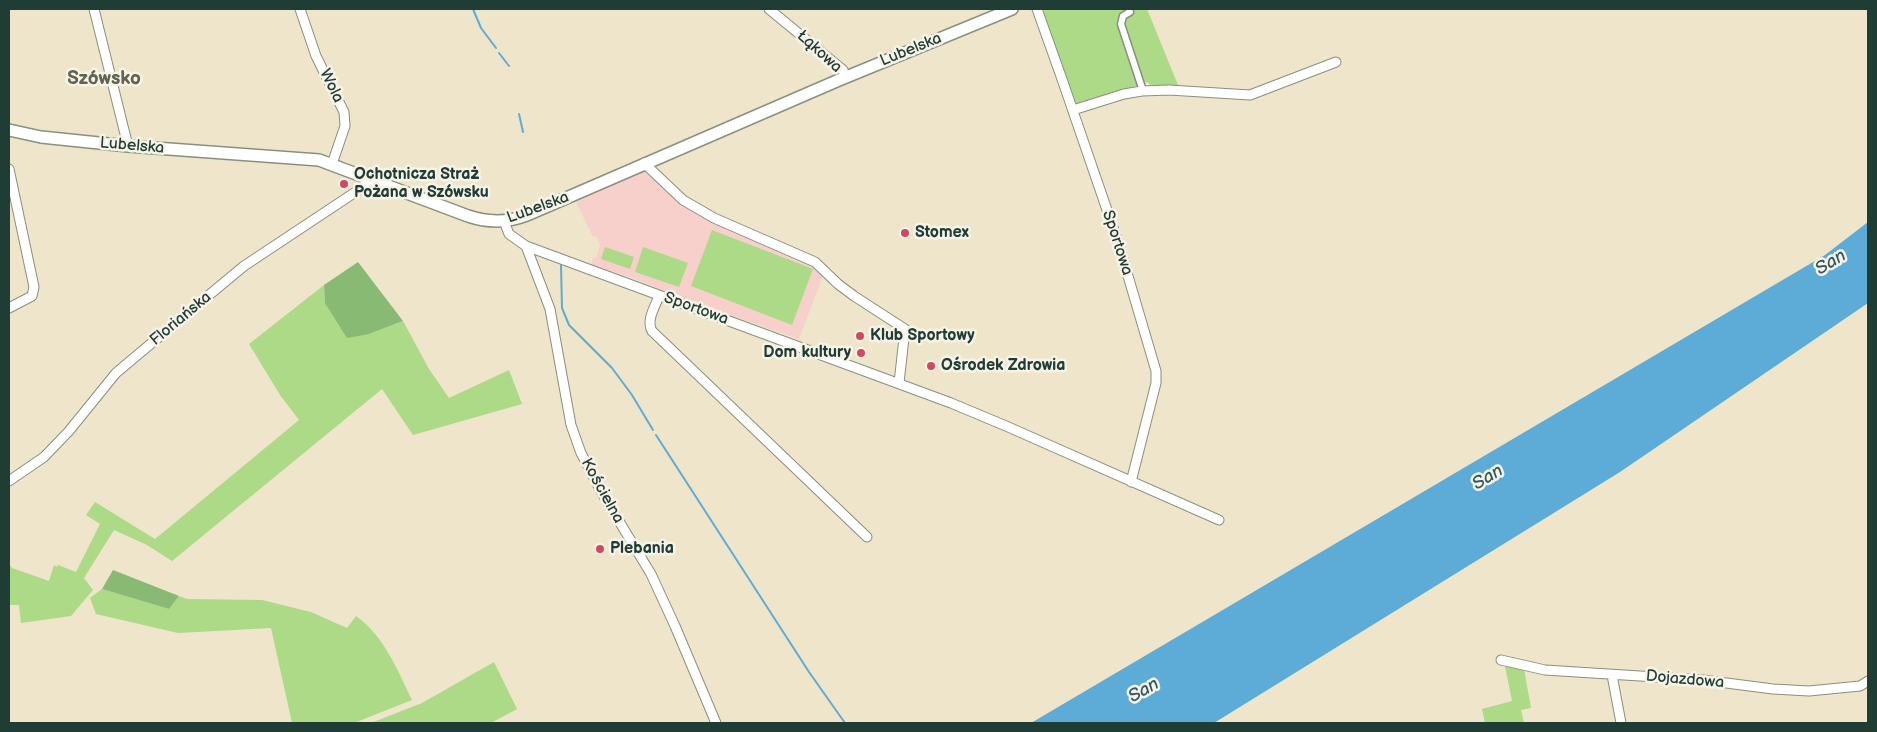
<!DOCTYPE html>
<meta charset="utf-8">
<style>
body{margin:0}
#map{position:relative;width:1877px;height:732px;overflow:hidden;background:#efe5ca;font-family:"Balsamiq Sans",sans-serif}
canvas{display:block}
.frame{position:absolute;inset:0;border:10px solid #1f3d34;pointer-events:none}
</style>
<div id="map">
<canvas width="1877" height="732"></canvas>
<div class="frame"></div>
</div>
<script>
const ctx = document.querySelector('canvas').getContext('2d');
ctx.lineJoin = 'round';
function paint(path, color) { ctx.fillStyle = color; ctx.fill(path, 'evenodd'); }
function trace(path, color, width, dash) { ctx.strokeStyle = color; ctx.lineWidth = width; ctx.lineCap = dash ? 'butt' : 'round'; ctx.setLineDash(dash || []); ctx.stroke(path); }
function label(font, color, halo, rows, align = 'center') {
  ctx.font = font + ' "Balsamiq Sans",sans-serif'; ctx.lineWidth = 5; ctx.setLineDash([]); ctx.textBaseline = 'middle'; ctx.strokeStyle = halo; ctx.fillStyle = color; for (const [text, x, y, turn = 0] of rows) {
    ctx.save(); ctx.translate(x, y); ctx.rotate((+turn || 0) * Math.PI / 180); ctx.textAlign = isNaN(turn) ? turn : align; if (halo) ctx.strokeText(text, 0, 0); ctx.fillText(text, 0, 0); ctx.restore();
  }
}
const built = new Path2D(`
 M644,171l36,30 137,66 6,9 -24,63 -118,-41 -51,-21 -39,-12 2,-7h3l4,-13 -4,-9 -3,1 -17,-35z`);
const green = new Path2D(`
 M1039,9h108l31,76h-28l-2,-3 -67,23 -6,-3z
 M712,230l101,39 -21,56 -101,-39z
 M605,247l29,10 -4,12 -29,-10z
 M643,247l45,16 -9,24 -44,-15z
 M324,285l1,18 44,31 34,-13 26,48 20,29 60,-28 13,34 -109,31 -31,-46 -210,172 -25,-16 -33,-15 -30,48 9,12 -22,26 -50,7 -2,-18h-10v-41l3,4 37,13 5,-16 3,2 1,-2 18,7 24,-48 -14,-9 9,-13 60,37 144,-119 -19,-25 -31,-51z
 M102,589l67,20 10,-13 8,3 75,1 49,12 36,16 9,-12c28,20 41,53 56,84l-58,23h-62l-21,-95 -93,5 -82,-19 -6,-16z
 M494,662l23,47 -26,14h-120l51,-20z
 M1505,666l19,3 7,39 -10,2 3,13h-39l-3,-14 30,-8z`);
const forest = new Path2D(`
 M358,262l45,59 -34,13 -22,4 -22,-35 -1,-18z
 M113,570l66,26 -10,13 -67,-20z`);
const water = new Path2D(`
 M1868,222v81l-248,169 -406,251h-183l794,-468z`);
const stream = new Path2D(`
 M473,9l8,19 15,20
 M499,53l10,13
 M519,114l4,18
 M561,265l1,43 7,17 43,43 20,27 21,35
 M656,435l153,237 36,51`);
const pedestrian = new Path2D(`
 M1129,9l1,3 -7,4 -2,8 22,67`);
const minor = new Path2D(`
 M94,9l34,137
 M300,9l16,47 28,56 1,14 -13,38
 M769,9l74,61 2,7
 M1037,9l26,73 55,160 38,129v12l-25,99
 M1073,110l51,-16 18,-3 27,-1 81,5 86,-33
 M644,163l39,37 31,18 101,44 23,22 16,12 51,33 -6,54
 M9,169l25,118 -2,9 -23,12
 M504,221l5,13 17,12 425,157 55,23 213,94
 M526,246l24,63 21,116 10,28 21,40 49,81 24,52 41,97
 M659,296c-4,11 -13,24 -7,35l215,206
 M9,481l35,-24 25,-26 47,-58 75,-63 53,-44 116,-77 12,-10
 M1501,660l44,10 158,10 70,9 36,2 51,-5 8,-5
 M1612,675l9,48`);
const secondary = new Path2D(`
 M9,130l32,7 87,9 191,14 149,56c21,7 39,7 59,-1l312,-135 173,-71`);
const markers = [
 [344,184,5,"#d1495b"],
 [905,233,5,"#d1495b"],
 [860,336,5,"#d1495b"],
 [861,353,5,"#d1495b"],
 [931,366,5,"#d1495b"],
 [600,549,5,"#d1495b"]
];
const streetNames = [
 ["Lubelska",911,50,-22],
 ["Łąkowa",819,52,42],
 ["Wola",331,86,64],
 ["Lubelska",132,146,5],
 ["Lubelska",538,208,-20],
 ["Sportowa",1117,243,72],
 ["Sportowa",696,309,20],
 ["Floriańska",181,319,-40],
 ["Kościelna",602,491,61],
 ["Dojazdowa",1685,680,5]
];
const poiNames = [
 ["Ochotnicza Straż",354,175],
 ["Pożana w Szówsku",354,193],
 ["Stomex",915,233],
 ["Klub Sportowy",870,336],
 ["Dom kultury",851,353,"right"],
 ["Ośrodek Zdrowia",941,366],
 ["Plebania",610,549]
];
const waterNames = [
 ["San",1831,263,-32],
 ["San",1488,478,-32],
 ["San",1144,691,-30]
];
const quarterNames = [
 ["Szówsko",104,79]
];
paint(built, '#f7d0cb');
paint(green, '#acda86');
paint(forest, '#89ba73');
paint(water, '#5dacd7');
trace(stream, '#5dacd7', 2);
trace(pedestrian, '#87917f', 9);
trace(minor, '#87917f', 11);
trace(secondary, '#87917f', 14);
trace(pedestrian, '#fff', 6);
trace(minor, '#fff', 9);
trace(secondary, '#fff', 11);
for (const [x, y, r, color] of markers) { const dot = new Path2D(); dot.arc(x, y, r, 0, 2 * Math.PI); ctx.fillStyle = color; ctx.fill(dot); trace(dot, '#f7f3e8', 2); }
label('16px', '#1f3d34', '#f7f3e8', streetNames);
label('bold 16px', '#1f3d34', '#f7f3e8', poiNames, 'left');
label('italic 18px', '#2e595d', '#f7f3e8', waterNames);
label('bold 19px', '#61644f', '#f7f3e8', quarterNames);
</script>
